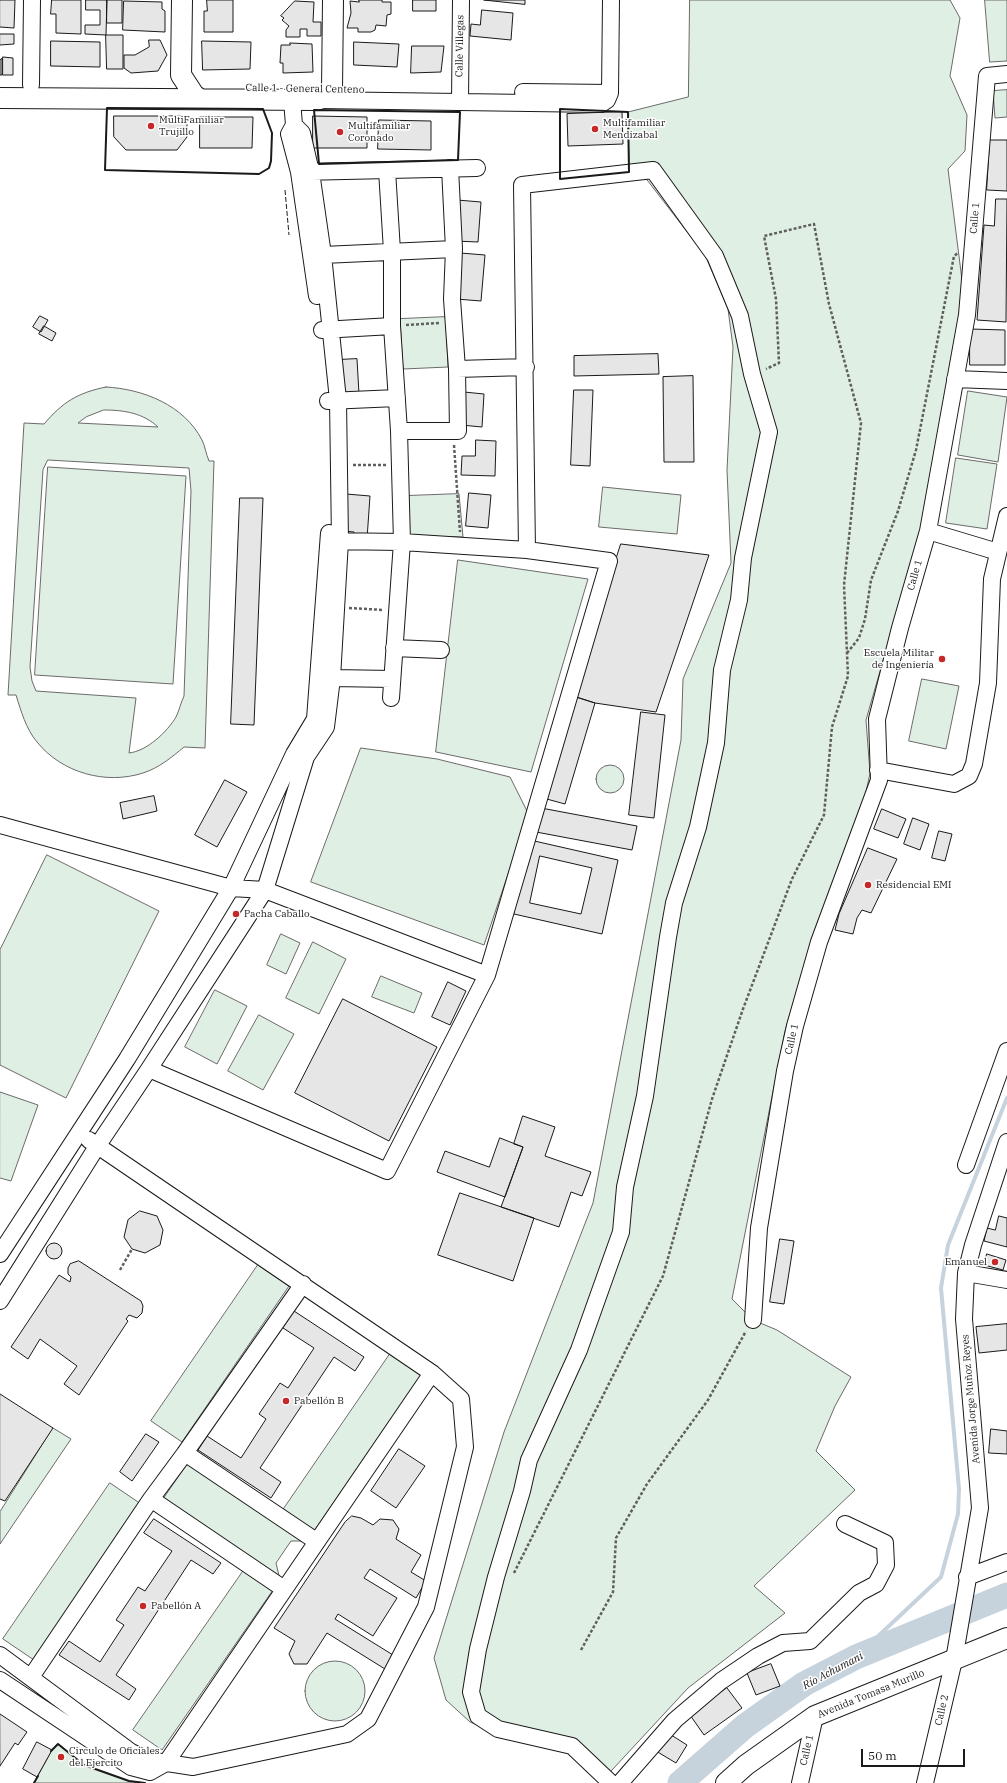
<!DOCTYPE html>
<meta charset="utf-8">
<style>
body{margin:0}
#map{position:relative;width:1007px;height:1783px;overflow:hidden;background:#fff;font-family:"IBM Plex Serif",serif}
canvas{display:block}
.scale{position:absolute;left:861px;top:1749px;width:104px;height:18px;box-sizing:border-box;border:2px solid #1a1a1a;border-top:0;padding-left:5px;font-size:12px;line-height:14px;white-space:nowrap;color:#1a1a1a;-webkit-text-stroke:3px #fff;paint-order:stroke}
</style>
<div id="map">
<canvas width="1007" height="1783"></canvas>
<div class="scale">50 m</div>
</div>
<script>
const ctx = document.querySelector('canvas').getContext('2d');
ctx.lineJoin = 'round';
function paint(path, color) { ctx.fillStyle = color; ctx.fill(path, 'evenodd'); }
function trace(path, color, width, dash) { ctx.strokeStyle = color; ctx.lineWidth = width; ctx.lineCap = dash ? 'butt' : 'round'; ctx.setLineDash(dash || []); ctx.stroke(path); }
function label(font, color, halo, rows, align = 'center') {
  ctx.font = font + ' "IBM Plex Serif",serif'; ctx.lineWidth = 3; ctx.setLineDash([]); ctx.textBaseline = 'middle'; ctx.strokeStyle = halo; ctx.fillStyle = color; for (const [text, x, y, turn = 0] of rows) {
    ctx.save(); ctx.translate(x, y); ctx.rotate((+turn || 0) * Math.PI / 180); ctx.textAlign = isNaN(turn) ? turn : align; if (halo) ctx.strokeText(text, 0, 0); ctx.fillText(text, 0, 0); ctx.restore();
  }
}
const green = new Path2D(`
 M690,0h260l10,18 -10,58 17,39 -2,36 -17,18 14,111v36l-40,209 -56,195 4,53 -5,24 -60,166 -20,68 -53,268 21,21 24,10 74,47 -16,29 -19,45 39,39 -101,96 31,27 -97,75 -88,95 -30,-30 -52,-12 -48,-19 -24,-22 -12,-42 70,-226 89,-229 88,-463 2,-61 48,-116 -4,-93 6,-123 -5,-38 -23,-54 -61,-79 -15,-6 -1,-58 60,-15z
 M985,0h22v61l-17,1z
 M1007,90v27l-12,1 -2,-27z
 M446,317l2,50 -45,2 -3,-50z
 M106,387c37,2 78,18 96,53 3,6 4,14 7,21h5l-9,287 -21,-1c-12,10 -25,21 -41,26 -37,12 -81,0 -106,-31 -11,-13 -16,-31 -21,-47h-8l16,-272 20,1c19,-22 33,-31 62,-37zM104,410c20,0 39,3 54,17l-80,-4 8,-6zM48,460l141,8 2,23 -7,205c-3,6 -5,15 -8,21 -9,15 -29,34 -47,36l7,-55 -100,-7 -4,-10 -2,-14 13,-197z
 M968,391l39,6 -9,65 -40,-7z
 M956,458l41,6 -10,65 -41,-6z
 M48,467l138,9 -13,208 -138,-9z
 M603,487l78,8 -4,39 -78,-7z
 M459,494l4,43 -54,-1 -3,-40z
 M458,560l130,19 -57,193 -95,-20z
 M922,679l37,7 -13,63 -37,-8z
 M361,748l76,11 73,18 17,34 -4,19 -39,115 -173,-63z
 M596 779a14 14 0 1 1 28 0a14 14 0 1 1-28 0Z
 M47,855l112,56 -93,187 -66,-33v-115z
 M281,934l19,9 -14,31 -19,-9z
 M313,942l33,17 -27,55 -33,-16z
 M381,976l41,17 -8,20 -42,-16z
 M215,990l32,16 -30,58 -32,-17z
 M259,1015l35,19 -31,56 -35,-19z
 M0,1092l38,13 -27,76 -11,-3z
 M258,1265l31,21 -107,156 -31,-21z
 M390,1354l31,21 -107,156 -31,-21z
 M53,1428l18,11 -71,105v-32z
 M189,1462l117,79h-15l-15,22 4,17 -118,-79z
 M110,1483l31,21 -107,156 -31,-21z
 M244,1570l29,20 -111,160 -29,-20z
 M305 1691a30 30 0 1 1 60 0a30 30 0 1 1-60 0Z
 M58,1744l26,21 45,16 16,2h-111l18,-33z`);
const stream = new Path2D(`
 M856,1657l85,-80 17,-63 1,-25 -18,-201 7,-43 59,-147`);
const river = new Path2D(`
 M680,1783l65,-57 59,-42 52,-27 151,-62`);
const building = new Path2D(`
 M0,0h15l-1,28 -14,-1z
 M52,0h29v34l-25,-1v-19h-5z
 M86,0h21l-1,35 -21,-1v-9h15v-15h-14z
 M107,0h15v23h-15z
 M207,0h26v32h-29v-21h3z
 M359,0h23v2h9v12l-4,1 -1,11 -10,-1 -1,5 -4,2h-13v-4h-11l4,-15 -1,-12 9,1z
 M413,0h23v11h-23z
 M484,0h41v4z
 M124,1l38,1v7l3,2v21l-42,-2z
 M295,1l19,1 -1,20h8v14h-14v-7h-7v8h-14v-7l3,-4 -7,-6 2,-2 -3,-2z
 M482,10l31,3 -2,27 -41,-4 1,-12 9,1z
 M0,34h14v10l-14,1z
 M106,35h17v34h-16z
 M149,40h11l7,15 -4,7 -5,9 -27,2 -7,-5v-13h11l14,-8z
 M51,41l49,1v25l-49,-1z
 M202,41l49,1 -1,27 -47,1z
 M354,42l45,2 -2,23 -43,-2z
 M290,43l22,1 1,28 -30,1v-10h-3l1,-18h9z
 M412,46h32l-3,26 -30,1z
 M3,57l10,1v17h-10z
 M2,59v16h-2v-15z
 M622,112l1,32 -55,2 -1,-32z
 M114,116h73v21l-10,13h-51l-12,-13z
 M313,116l54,1v31h-54z
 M200,117h53l-1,31h-52z
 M379,120l52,1v29l-53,-1z
 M990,140h17v51l-20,-1z
 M996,199h11l-1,123 -29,-2 7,-95 10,1z
 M457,200l24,2 -3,40 -24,-1z
 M460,253l25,2 -4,46 -25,-2z
 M40,316l8,4 -7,12 -8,-5z
 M44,326l12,7 -4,8 -13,-7z
 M970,329l35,1v35h-35z
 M658,354l1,20 -85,2v-20z
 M357,359l2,35 -21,1 -1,-35z
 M693,376l1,86h-30l-1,-85z
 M574,390h19l-3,76 -19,-1z
 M464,392l20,2 -2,33 -21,-2z
 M476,440l20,1 -1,35 -34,-1 1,-19h13z
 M469,493l22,2 -3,33 -22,-2z
 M346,494l24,2 -3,43 -13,-1v-6l-11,-1z
 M240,498h23l-9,227 -23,-1z
 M621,544l88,11 -53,157 -61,-9 -22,-7z
 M573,696l22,7 -30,101 -22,-6z
 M641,712l24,3 -11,103 -25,-3z
 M225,780l22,12 -30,55 -22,-12z
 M154,796l3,15 -34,8 -3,-16z
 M541,808l96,18 -5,24 -96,-18z
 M882,809l24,10 -8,19 -24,-9z
 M913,818l16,6 -9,26 -16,-6z
 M939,831l13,3 -7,27 -13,-3z
 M530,840l88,20 -16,74 -88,-20zM540,856l52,12 -11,46 -51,-11z
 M868,848l29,11 -26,54 -9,-3 -5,8 -4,16 -18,-4 4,-16z
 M448,982l18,9 -16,34 -18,-8z
 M343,999l94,48 -48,94 -94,-48z
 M523,1116l32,11 -10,29 46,16 -9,24 -11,-4 -12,35 -58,-20 22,-60 -9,-3z
 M500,1138l23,9 -18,50 -68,-25 8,-21 44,16z
 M460,1193l74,25 -21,63 -75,-26z
 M140,1211l17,5 6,14 -3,15 -15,8 -13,-4 -8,-12 4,-17z
 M999,1216l8,2v29l-23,-6 3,-13 8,2z
 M780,1239l14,2 -10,63 -14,-2z
 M46 1251a8 8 0 1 1 16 0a8 8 0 1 1-16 0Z
 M987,1254l19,6 -3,10 -19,-5z
 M79,1261l62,40 2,5 -1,7 -5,5 -8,-3 -3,4 2,2 -49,74 -15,-11 13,-18 -37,-27 -12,20 -17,-12 48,-72 11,7 1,-5 -3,-3v-6l2,-4z
 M294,1311l70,46 -9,14 -21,-14 -74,111 21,14 -10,16 -73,-48 9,-14 34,22 25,-39 -7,-5 21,-31 8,5 26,-40 -31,-20z
 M1007,1324v26l-28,3 -3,-26z
 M0,1394l53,34 -48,73 -5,-2z
 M991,1429l16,2v23l-18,-1z
 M146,1434l13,8 -27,39 -12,-9z
 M399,1449l26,17 -29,42 -25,-17z
 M352,1516l9,2 12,7 7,-6 13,1 6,9 -3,10 25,16 -10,17 15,9 -10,17 -46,-29 -6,9 33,20 -24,38 -35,-22 -3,5 58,36 -8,14 -58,-36 -20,31h-13l-5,-10 6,-13 -21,-13 71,-106z
 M154,1519l67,44 -8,11 -22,-14 -75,115 20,14 -7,11 -70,-45 10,-14 31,21 24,-37 -8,-5 22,-33 7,4 27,-40 -28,-18z
 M771,1664l9,22 -24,9 -9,-22z
 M727,1688l15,20 -38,27 -14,-20z
 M0,1714l27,18 -9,13 -3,-2 -15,23z
 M668,1733l19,12 -11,18 -20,-12z
 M37,1742l15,8 -15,27 -14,-8z`);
const path = new Path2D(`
 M406,325l33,-2
 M454,445l6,87
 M353,465h33
 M349,608l35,2
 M847,653l12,-15 6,-19 6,-39 27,-69 18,-61 38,-194 4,-3
 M120,1270l12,-21
 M514,1573l149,-297 49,-177 31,-90 49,-130 32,-64 8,-88 16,-51 -4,-91 17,-162 -32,-119 -15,-80 -50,12 12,63 3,64 -13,6
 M581,1650l32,-58 3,-54 31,-54 61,-84 38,-69`);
const minor = new Path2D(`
 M31,85l1,-85
 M523,92l87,1
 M292,100l2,25 -5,9 10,38 18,124
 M317,100l284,4 6,-4 3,-7 1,-93
 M460,102l1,-102
 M387,170l5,81v75l7,105 3,111 -11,156
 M301,172l176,-4
 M323,255l131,-6
 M322,330l70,-4
 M457,369l69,-2
 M955,379l52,2
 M328,401l69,-3
 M399,431h59l-1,-62 -5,-70 2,-50 -4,-81
 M928,531l70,21
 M527,550l-5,-365 131,-15 62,86 25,60 12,58 17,58 -26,126 -4,42 -17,70 -6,73 -18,84 -24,76 -6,34 -23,159 -20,91 -4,45 -42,118 -50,110 -7,31 -26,86 -18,72 -7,43 7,24 20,13 74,17 39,37
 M394,648l47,2
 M332,678l60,1
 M878,770l76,14 15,-8 5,-12 14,-81 4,-104 15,-63
 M0,825l231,63 34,2 222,85
 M149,1069l238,102 100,-196 122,-414 -82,-11 -125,-8 -73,-1
 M966,1165l41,-114
 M0,1254l127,-195 104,-171 63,-134 21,-35 14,-186
 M966,1273l41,7
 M0,1301l98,-156 51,-76 116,-179 41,-133 20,-30 6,-49 8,-137 -2,-141 -15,-145 -12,-83 -9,-39 -8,-8
 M753,1320l6,-92 26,-157 10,-45 24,-84 60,-162 -2,-61 23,-91 28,-97 39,-216 20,-239 20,-2
 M185,1453l118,-169
 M967,1577l40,-15
 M284,1589l-133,-90 34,-46 131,88
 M0,1655l131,97 17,8 45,7 154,-33 21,-15 58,-112 39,-160 -4,-48 -29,-26 -343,-233
 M31,1677l120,-178
 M0,1680l131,87 19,5 16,-9 266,-390
 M620,1783l55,-63 46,-39 37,-25 25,-13 27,-2 49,-48 17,-9 10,-19 -1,-22 -40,-19
 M800,1783l15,-67
 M925,1783l29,-123 26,-152 -16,-189 2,-46 7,-28 34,-103`);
const major = new Path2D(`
 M182,0l-1,75 13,20 6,4
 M332,90l1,-90
 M0,98l317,2 10,-4 5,-6
 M726,1783l20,-18 69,-49 192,-78`);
const fence = new Path2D(`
 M285,190l4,45`);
const wall = new Path2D(`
 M107,108l156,1 9,24 -1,28 -2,7 -10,6 -154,-4z
 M560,109l68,3 1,60 -69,7z
 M314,110l146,2 -2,48 -139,4z
 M51,1751l7,-7 26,21 45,16 16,2
 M34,1783l4,-7`);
const markers = [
 [151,126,4,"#c62828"],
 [595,129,4,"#c62828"],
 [340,132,4,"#c62828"],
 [942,659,4,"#c62828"],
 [868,885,4,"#c62828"],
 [236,914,4,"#c62828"],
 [995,1262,4,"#c62828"],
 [286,1401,4,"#c62828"],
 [143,1606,4,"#c62828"],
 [61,1757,4,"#c62828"]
];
const streetNames = [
 ["Calle Villegas",460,46,-89],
 ["Calle 1 - General Centeno",305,89,1],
 ["Calle 1",975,218,-85],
 ["Calle 1",915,575,-74],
 ["Calle 1",792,1039,-77],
 ["Avenida Jorge Muñoz Reyes",971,1399,-95],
 ["Avenida Tomasa Murillo",871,1694,-22],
 ["Calle 2",942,1710,-77],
 ["Calle 1",807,1750,-77]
];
const poiNames = [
 ["MultiFamiliar",159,120],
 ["Trujillo",159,132],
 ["Multifamiliar",603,123],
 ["Mendizabal",603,135],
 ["Multifamiliar",348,126],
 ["Coronado",348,138],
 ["Escuela Militar",934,653,"right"],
 ["de Ingeniería",934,665,"right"],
 ["Residencial EMI",876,885],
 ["Pacha Caballo",244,914],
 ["Emanuel",987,1262,"right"],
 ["Pabellón B",294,1401],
 ["Pabellón A",151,1606],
 ["Circulo de Oficiales",69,1751],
 ["del Ejercito",69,1763]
];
const waterNames = [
 ["Río Achumani",833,1671,-28]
];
paint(green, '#e0efe3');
trace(green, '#6a6a6a', 1);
trace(stream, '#c6d2dc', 4);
trace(river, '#c6d2dc', 25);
paint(building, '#e6e6e6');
trace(building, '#1a1a1a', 1);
trace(minor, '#1a1a1a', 18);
trace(major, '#1a1a1a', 22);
trace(path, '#5f5f5f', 2.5, [3, 2]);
trace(minor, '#fff', 16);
trace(major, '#fff', 20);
trace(fence, '#1a1a1a', 1, [5, 2]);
trace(wall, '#1a1a1a', 2);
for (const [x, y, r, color] of markers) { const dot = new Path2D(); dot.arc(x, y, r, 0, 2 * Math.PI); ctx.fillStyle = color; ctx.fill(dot); trace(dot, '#fff', 1.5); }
label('10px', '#1a1a1a', '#fff', streetNames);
label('10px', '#1a1a1a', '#fff', poiNames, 'left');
label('italic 11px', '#1a1a1a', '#fff', waterNames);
</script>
